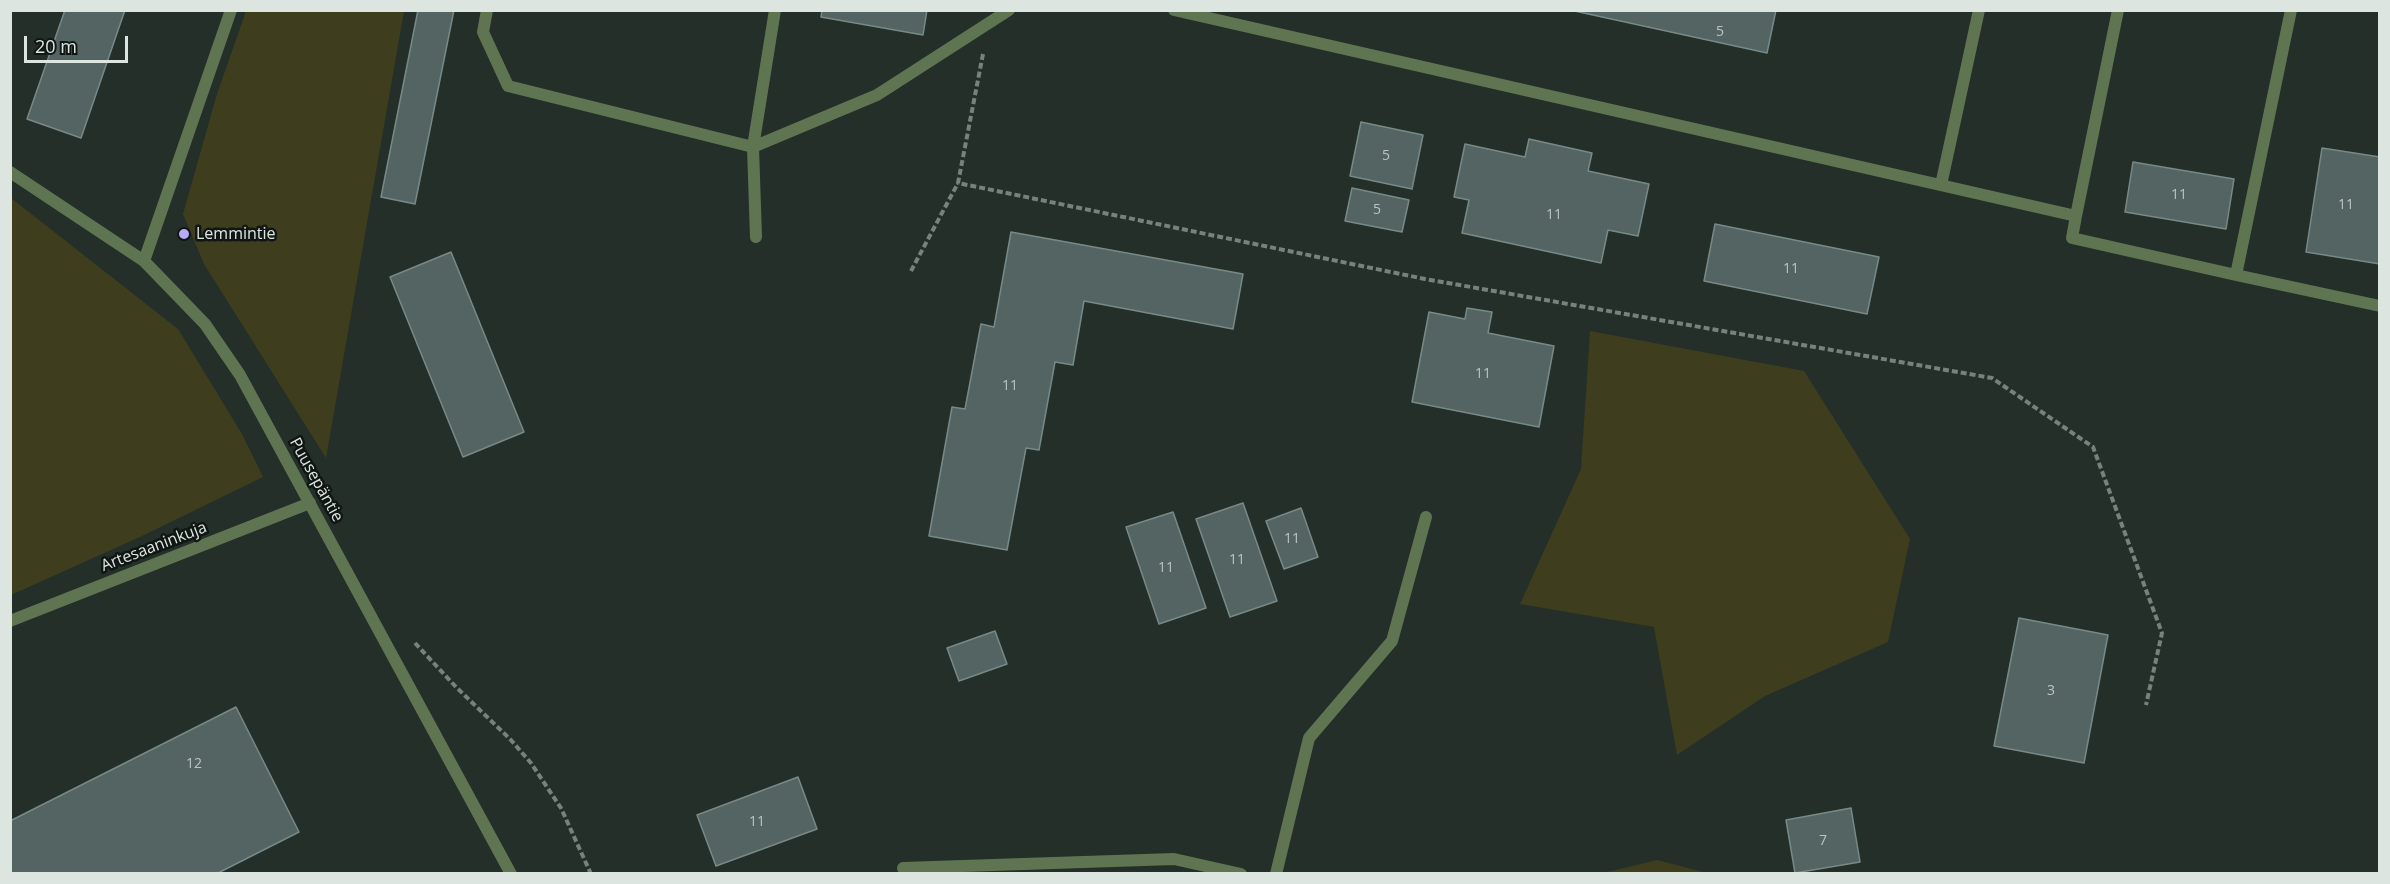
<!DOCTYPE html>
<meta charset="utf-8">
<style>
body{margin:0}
#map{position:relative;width:2390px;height:884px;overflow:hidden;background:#232f28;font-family:"Open Sans",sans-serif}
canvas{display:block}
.frame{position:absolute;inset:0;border:12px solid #dde5e1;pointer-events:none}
.scale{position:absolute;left:24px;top:36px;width:104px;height:27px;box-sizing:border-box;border:3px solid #dde5e1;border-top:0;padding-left:8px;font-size:18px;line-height:21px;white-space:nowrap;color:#dde5e1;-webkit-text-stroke:4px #101613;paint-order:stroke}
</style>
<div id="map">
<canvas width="2390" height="884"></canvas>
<div class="frame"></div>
<div class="scale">20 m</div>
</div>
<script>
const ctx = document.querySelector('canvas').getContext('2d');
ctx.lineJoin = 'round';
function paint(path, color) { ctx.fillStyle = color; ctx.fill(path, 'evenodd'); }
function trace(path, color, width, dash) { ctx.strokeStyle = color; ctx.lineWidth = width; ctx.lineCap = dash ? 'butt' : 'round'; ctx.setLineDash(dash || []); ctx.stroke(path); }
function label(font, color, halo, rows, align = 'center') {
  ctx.font = font + ' "Open Sans",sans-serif'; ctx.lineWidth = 5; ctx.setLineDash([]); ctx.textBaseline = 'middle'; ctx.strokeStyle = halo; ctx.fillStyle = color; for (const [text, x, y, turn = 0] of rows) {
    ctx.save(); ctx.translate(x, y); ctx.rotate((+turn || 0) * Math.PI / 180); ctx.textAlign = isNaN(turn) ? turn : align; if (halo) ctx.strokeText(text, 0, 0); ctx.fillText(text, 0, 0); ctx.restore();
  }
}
const green = new Path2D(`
 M246,11h158l-78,447 -122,-194 -21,-50 34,-120z
 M11,198l167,131 64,105 21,43 -123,60 -129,58z
 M1590,331l214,40 106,168 -22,103 -123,54 -88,59 -23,-128 -134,-23 61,-135z
 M1657,860l50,13h-104z`);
const building = new Path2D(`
 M65,10h60l-44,128 -54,-19z
 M418,10h36l-39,194 -34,-7z
 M822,10h105l-4,25 -102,-18z
 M1570,10h206l-9,43z
 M1361,122l62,13 -11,54 -62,-13z
 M1529,139l63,14 -4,18 61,13 -11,52 -30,-6 -7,33 -139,-30 7,-33 -15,-3 11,-53 60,13z
 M2322,148l58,9v107l-74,-12z
 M2133,162l101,17 -8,50 -101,-17z
 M1352,188l57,12 -7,32 -57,-11z
 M1715,224l164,33 -12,57 -163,-33z
 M1011,232l232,42 -10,55 -149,-28 -11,64 -18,-3 -16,88 -13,-2 -19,102 -78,-14 23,-129 13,2 16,-85 13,3z
 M451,252l73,180 -61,25 -73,-180z
 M1467,308l25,4 -4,21 66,13 -15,81 -127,-25 17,-90 36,7z
 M1243,503l34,98 -47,16 -34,-98z
 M1301,508l17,49 -34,12 -18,-48z
 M1173,512l33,96 -47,16 -33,-97z
 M2019,618l89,17 -24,128 -90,-17z
 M995,631l12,33 -48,17 -12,-33z
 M236,707l63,125 -83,42h-206v-53z
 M798,777l19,52 -101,37 -19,-51z
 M1851,808l9,54 -65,11 -9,-53z`);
const path = new Path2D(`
 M983,54l-25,129 467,96 567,99 101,69 69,186 -16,72
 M911,271l47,-88
 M415,643l41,44 54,52 21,24 30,45 30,66`);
const service = new Path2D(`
 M487,10l-4,22 25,54 245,61 22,-137
 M1174,10l902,206 42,-206
 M2291,10l-55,265 144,31
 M1941,185l38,-175
 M2076,216l-4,22 164,37
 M756,237l-3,-90 124,-52 132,-85
 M10,621l300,-118
 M903,868l271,-9 67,15
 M1276,874l33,-136 83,-97 34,-124`);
const minor = new Path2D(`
 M10,172l134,89 61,63 35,51 271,499
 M144,261l87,-251`);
const markers = [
 [184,234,6,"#b7abf7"]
];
const numberNames = [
 ["5",1720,32],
 ["5",1386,156],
 ["11",2179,195],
 ["11",2346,205],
 ["5",1377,210],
 ["11",1554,215],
 ["11",1791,269],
 ["11",1483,374],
 ["11",1010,386],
 ["11",1292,539],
 ["11",1237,560],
 ["11",1166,568],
 ["3",2051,691],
 ["12",194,764],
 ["11",757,822],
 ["7",1823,841]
];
const poiNames = [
 ["Lemmintie",196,234]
];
const streetNames = [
 ["Puusepäntie",316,480,61],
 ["Artesaaninkuja",154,547,-21]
];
paint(green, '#3e3e1f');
paint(building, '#536462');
trace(building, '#788a88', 1.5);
trace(path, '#78827d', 4, [6, 3]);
trace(service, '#5f7552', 12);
trace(minor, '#5f7552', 12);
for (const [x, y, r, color] of markers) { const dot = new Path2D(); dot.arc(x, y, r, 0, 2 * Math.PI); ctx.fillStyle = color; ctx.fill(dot); trace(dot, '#101613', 2); }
label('14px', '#bac5c1', null, numberNames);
label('16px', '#dde5e1', '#101613', poiNames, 'left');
label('16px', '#dde5e1', '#101613', streetNames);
</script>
